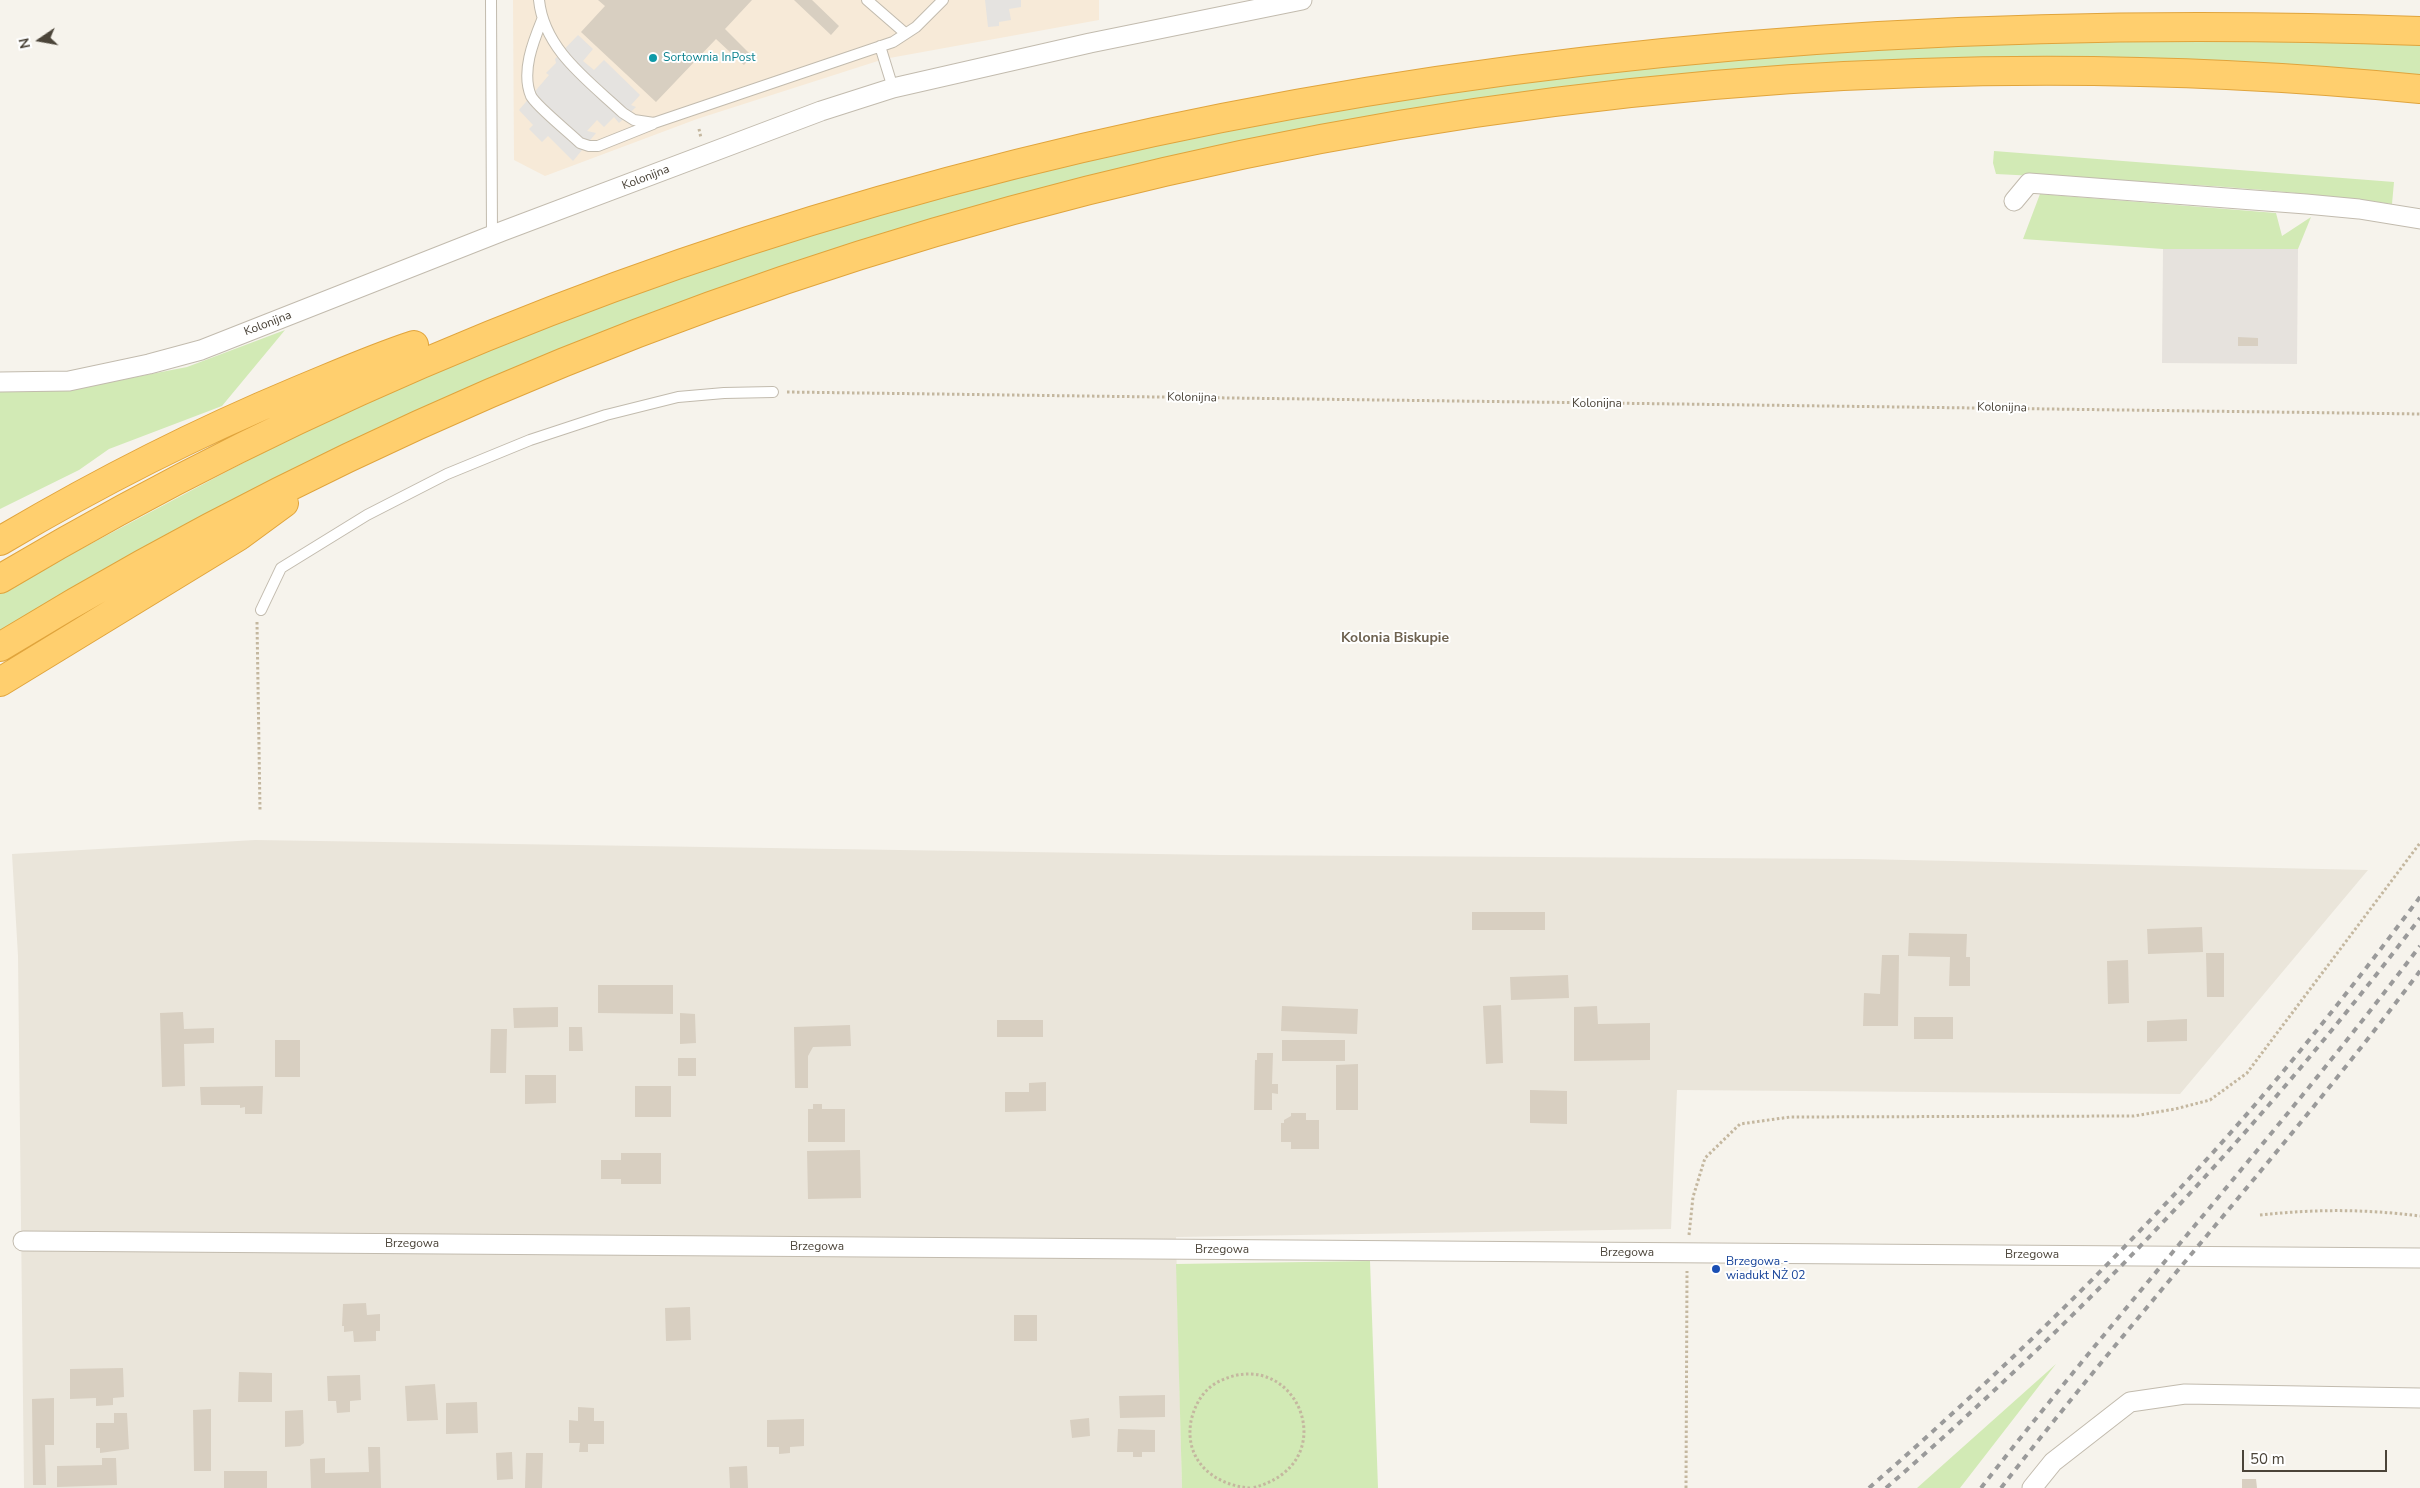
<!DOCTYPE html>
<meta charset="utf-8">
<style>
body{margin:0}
#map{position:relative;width:2420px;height:1488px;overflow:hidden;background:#f6f3ec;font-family:"Nunito Sans",sans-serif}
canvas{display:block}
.north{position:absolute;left:15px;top:15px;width:50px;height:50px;-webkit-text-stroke:4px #fff;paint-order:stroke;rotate:258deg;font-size:14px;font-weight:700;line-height:20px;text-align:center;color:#4b4439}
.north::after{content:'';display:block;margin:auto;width:18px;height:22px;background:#4b4439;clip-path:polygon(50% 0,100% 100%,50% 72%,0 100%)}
.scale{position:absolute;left:2242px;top:1450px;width:145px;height:22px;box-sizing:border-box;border:2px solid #4b4439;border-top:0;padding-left:6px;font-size:15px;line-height:18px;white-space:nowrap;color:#4b4439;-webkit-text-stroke:4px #fff;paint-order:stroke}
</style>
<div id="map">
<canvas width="2420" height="1488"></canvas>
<div class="north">N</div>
<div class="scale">50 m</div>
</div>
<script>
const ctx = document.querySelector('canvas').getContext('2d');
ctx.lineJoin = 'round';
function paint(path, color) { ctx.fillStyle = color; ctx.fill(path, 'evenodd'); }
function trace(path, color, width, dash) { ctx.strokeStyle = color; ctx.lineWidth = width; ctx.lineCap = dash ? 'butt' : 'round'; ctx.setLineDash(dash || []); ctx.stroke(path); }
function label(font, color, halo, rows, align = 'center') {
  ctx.font = font + ' "Nunito Sans",sans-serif'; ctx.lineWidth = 4; ctx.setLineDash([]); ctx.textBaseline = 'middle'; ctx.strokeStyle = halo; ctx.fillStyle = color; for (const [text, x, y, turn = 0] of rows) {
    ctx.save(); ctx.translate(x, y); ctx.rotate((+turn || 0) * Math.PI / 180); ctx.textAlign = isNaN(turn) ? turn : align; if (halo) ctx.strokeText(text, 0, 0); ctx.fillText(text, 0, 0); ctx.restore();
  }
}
const residential = new Path2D(`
 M255,840l966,15 639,4 508,11 -188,224 -503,-4 -6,139 -495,8 6,251h-1158l-6,-532 -6,-102z`);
const commercial = new Path2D(`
 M513,0h586v20l-215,39 -187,60 -152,57 -31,-16z`);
const industrial = new Path2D(`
 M2163,249h135l-1,115 -135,-1z`);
const green = new Path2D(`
 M2295,31l125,14v32c-59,-5 -118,-12 -177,-15 -101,-3 -204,-5 -305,-2 -46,2 -93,6 -139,9 -72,4 -144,8 -215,17 -42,5 -84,13 -126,19 -133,21 -268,44 -398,79 -371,99 -733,247 -1060,450v-42l386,-205 481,-184 709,-151z
 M1994,151l400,31 -2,22c-131,-18 -264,-23 -396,-30l-3,-11z
 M2040,194l236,19 6,23 29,-19 -13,32h-135l-140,-10z
 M285,330l-63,76 -113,43 -30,21 -79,39v-120l69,1 118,-23z
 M1370,1261l8,227h-196l-6,-224z
 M2056,1364l-96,124h-43z`);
const parking = new Path2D(`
 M985,0h36v7l-12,2 2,11 -12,2v4l-11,1z
 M578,35l15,14 -10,12 11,9 10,-10 36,35 -9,10 5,2 -17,16 -5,-6 -10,10 -7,-7 -10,11 9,2 -23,28 -25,-25 -6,6 -13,-13 4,-4 -14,-15 30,-35 -3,-2 10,-10 -1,-4z`);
const building = new Path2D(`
 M598,0h154l-27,29 27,27 -8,9 -28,-26 -60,63 -75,-70 24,-26z
 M794,0h18l27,26 -8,9z
 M2238,337l20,1v8h-20z
 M1472,912h73v18h-73z
 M2202,927l1,25 -55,2 -1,-25z
 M1909,933l58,1 -1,23h4v29h-21l1,-29 -42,-1z
 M2206,953h18v44h-17z
 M1882,955h17l-1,71h-35l1,-33 16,1z
 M2128,960l1,43 -21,1 -1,-43z
 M1568,975l1,23 -58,2 -1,-23z
 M598,985h75v29l-75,-1z
 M1501,1005l2,58 -17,1 -3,-58z
 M1282,1006l76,3 -1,25 -76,-3z
 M1597,1006l1,18 52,-1v37l-76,1v-54z
 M558,1007v20l-44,1 -1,-20z
 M183,1012l1,17 30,-1v15l-30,1 1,42 -23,1 -2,-74z
 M680,1013l15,1 1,29 -16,1z
 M1914,1017h39v22h-39z
 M2187,1019v22l-40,1v-21z
 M997,1020h46v17h-46z
 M850,1025l1,21 -38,1 -5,9v32h-13l-1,-61z
 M569,1027h13l1,24h-14z
 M491,1029h16l-1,44h-16z
 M275,1040h25v37h-25z
 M1282,1040h63v21h-63z
 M1257,1053h16l-1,31h6v10l-6,-1v17h-18l1,-50h2z
 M678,1058h18v18h-18z
 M1358,1064v46h-22v-45z
 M525,1075h31v28l-31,1z
 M1046,1082v29l-41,1v-20h24v-9z
 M263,1086l-1,28h-17v-7l-5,1v-3h-39l-1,-18z
 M635,1086h36v31h-36z
 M1530,1090l37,1v33l-37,-1z
 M813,1104h9v5h23v33h-37v-33h5z
 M1291,1113h15v7h13v29h-28v-7h-10v-19h3v-3l7,-4z
 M860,1150l1,48 -53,1 -1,-48z
 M621,1153h40v31h-40v-5h-20v-19h20z
 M366,1303l1,12 13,-1v17h-4v10l-22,1 -1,-11 -9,1v-6h-2l1,-22z
 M690,1307l1,33 -25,1 -1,-33z
 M1014,1315h23v26h-23z
 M123,1368l1,29 -11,1v7l-17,1v-8l-26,1v-30z
 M239,1372l33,1v29h-34z
 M360,1375l1,25 -11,1v11l-13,1 -1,-12h-8l-1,-25z
 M435,1384l3,36 -31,1 -2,-35z
 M1165,1395v22l-45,1 -1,-22z
 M54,1398v47h-9l1,40h-13l-1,-86z
 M477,1402l1,31 -32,1v-31z
 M578,1407l16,1v13h10v23h-16v8h-9l1,-9h-11v-23l9,1z
 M211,1409v62h-17l-1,-61z
 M303,1410l1,33 -4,3 -15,1v-36z
 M114,1413h13l2,36 -29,4v-5h-4v-25h18z
 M1089,1418l1,18 -18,2 -2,-18z
 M804,1419v27l-14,1v6l-11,1v-7h-12v-27z
 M1118,1429l37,1v22h-13v5h-9v-5h-16z
 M368,1447h12l1,41h-70l-1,-29 15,-1v15l44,-1z
 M512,1452l1,27 -16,1 -1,-27z
 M526,1453h17l-1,35h-17z
 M102,1458h14l1,27 -60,2v-21l45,-1z
 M747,1466l1,22h-18l-1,-21z
 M224,1471h43v17h-43z
 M2242,1479h14l1,9h-15z`);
const path = new Path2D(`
 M699,129l2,9
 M787,392l1633,22
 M257,622l3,188
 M2260,1215c57,-6 103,-6 160,1
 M1689,1235l4,-38 12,-39 35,-34 50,-7 344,-1 41,-7 35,-9 37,-27 173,-230
 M1250,1488c-37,-3 -66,-28 -59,-67 4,-18 14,-34 31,-41 76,-34 124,85 30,108
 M1686,1488l1,-217`);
const lane = new Path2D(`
 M491,0l1,236
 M539,0c5,50 50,81 84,113l11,7 20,3 239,-81 23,-15 27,-27
 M867,0l38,33
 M542,20c-9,22 -21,52 -11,76 5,10 39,37 49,47l9,3h9l55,-22
 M880,46l13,42
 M261,610l20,-42 86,-53 80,-41 83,-34 76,-25 72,-18 46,-4 49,-1`);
const street = new Path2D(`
 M2014,201l15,-18 277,21 53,5 61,10
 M0,382l69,-1 80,-17 52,-14 302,-119 318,-120 72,-23 197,-45 212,-43
 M23,1241l2397,17
 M2032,1488l21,-26 77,-60 55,-8 235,4`);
const highway = new Path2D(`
 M0,541c96,-57 194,-107 297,-150 39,-16 77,-33 117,-46
 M0,579c734,-438 1569,-579 2420,-548
 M0,647c719,-440 1580,-641 2420,-558
 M0,682l239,-146 45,-33`);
const rail = new Path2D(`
 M1869,1488c111,-97 216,-197 316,-305 84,-90 161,-187 235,-286
 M1886,1488c198,-172 376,-361 534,-570
 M1981,1488c143,-184 299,-357 439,-542
 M2001,1488c136,-176 286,-340 419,-517`);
const markers = [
 [653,58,5,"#0f9aa8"],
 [1716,1269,5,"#1a4fb4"]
];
const cultureNames = [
 ["Sortownia InPost",663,58]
];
const streetNames = [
 ["Kolonijna",646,178,-21],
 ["Kolonijna",268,324,-21],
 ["Kolonijna",1192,398,1],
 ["Kolonijna",1597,404],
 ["Kolonijna",2002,408,1],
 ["Brzegowa",412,1244],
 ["Brzegowa",817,1247],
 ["Brzegowa",1222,1250],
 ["Brzegowa",1627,1253],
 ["Brzegowa",2032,1255]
];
const transitNames = [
 ["Brzegowa -",1726,1262],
 ["wiadukt NŻ 02",1726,1276]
];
const neighbourhoodNames = [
 ["Kolonia Biskupie",1395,639]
];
paint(residential, '#eae5da');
paint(commercial, '#f7ead8');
paint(industrial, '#e6e2dd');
paint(green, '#d2eab5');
paint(parking, '#e5e3e0');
paint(building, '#d8cfc1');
trace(lane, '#c2bbae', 12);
trace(street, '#c2bbae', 21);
trace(highway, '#e0a43c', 30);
trace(path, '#c4b79f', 3, [2.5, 2.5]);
trace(lane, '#fff', 10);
trace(street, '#fff', 19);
trace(highway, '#ffcf6e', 28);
trace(rail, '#9a9a9a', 4, [6, 6]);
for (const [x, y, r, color] of markers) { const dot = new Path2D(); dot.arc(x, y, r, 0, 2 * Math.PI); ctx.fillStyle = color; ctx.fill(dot); trace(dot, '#fff', 2); }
label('12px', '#0d838f', '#fff', cultureNames, 'left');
label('12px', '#4b4439', '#fff', streetNames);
label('12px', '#164399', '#fff', transitNames, 'left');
label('bold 14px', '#6e6250', '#fff', neighbourhoodNames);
</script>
